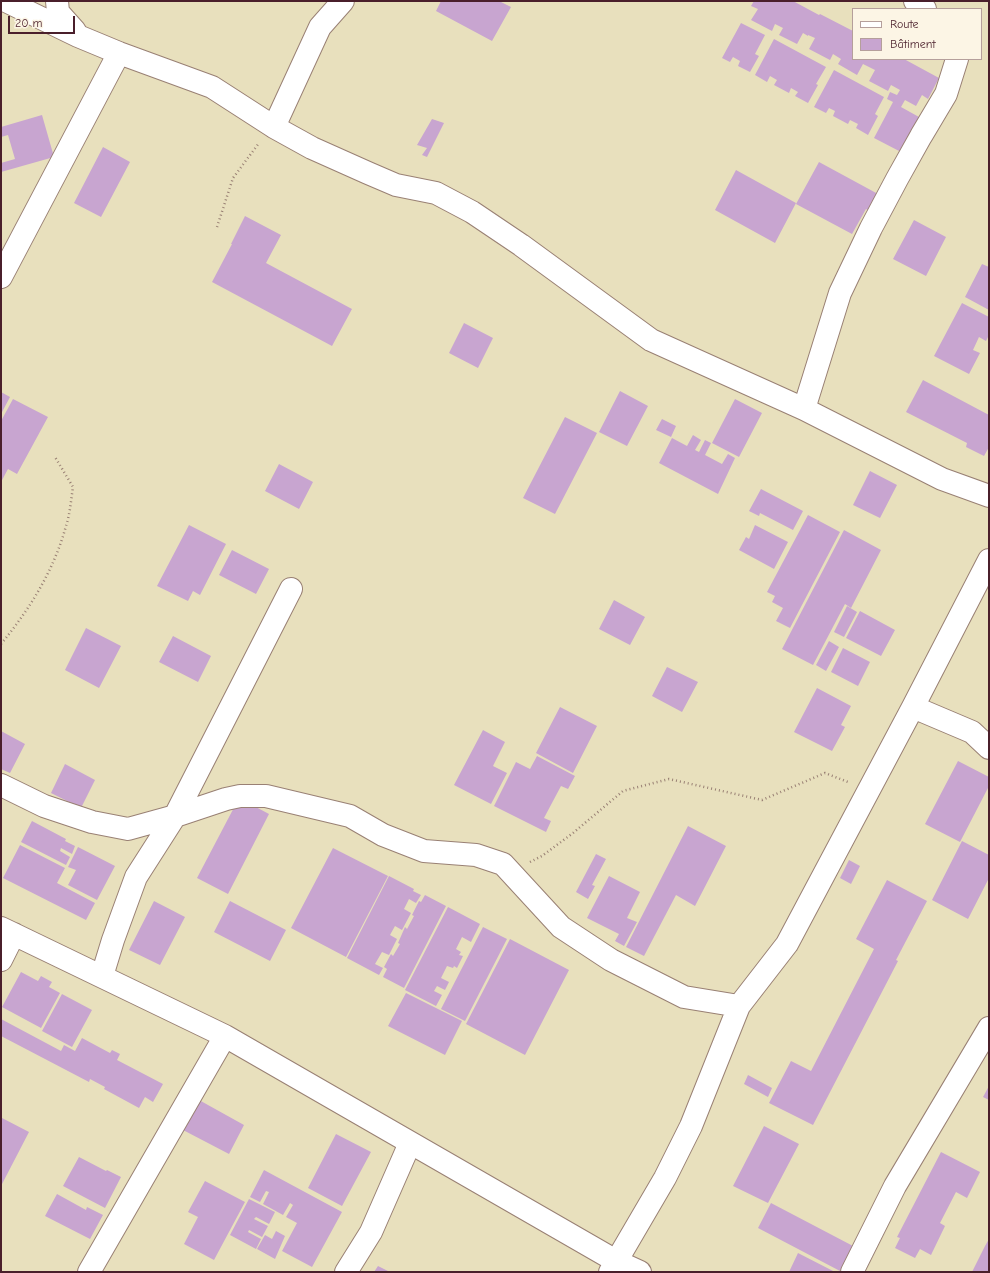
<!DOCTYPE html>
<meta charset="utf-8">
<style>
body{margin:0}
#map{position:relative;width:990px;height:1273px;overflow:hidden;background:#e8e0bd;font-family:"Comic Neue",sans-serif}
canvas{display:block}
.frame{position:absolute;inset:0;border:2px solid #4a1f2b;pointer-events:none}
.legend{position:absolute;left:852px;top:8px;width:130px;height:52px;box-sizing:border-box;background:#fcf5e5;border:1px solid #b59f9b;margin:0;padding:5px 7px;list-style:none;font-size:12px;color:#4a1f2b}
.legend li{display:flex;align-items:center;gap:8px;height:20px}
.legend b{width:20px;border:1px solid #b59f9b}
.scale{position:absolute;left:8px;top:16px;width:67px;height:18px;box-sizing:border-box;border:2px solid #4a1f2b;border-top:0;padding-left:5px;font-size:12px;line-height:14px;white-space:nowrap;color:#4a1f2b;-webkit-text-stroke:3px #fcf5e5;paint-order:stroke}
</style>
<div id="map">
<canvas width="990" height="1273"></canvas>
<div class="frame"></div>
<ul class="legend">
<li><b style="height:5px;background:#fff"></b>Route</li>
<li><b style="height:11px;background:#c8a5d0"></b>Bâtiment</li>
</ul>
<div class="scale">20 m</div>
</div>
<script>
const ctx = document.querySelector('canvas').getContext('2d');
ctx.lineJoin = 'round';
function paint(path, color) { ctx.fillStyle = color; ctx.fill(path, 'evenodd'); }
function trace(path, color, width, dash) { ctx.strokeStyle = color; ctx.lineWidth = width; ctx.lineCap = dash ? 'butt' : 'round'; ctx.setLineDash(dash || []); ctx.stroke(path); }
const building = new Path2D(`
 M441,1h58l12,6 -19,34 -56,-30z
 M754,1h39l26,14 1,-1 33,17v28h51l35,19 -11,21 -6,-4 -6,11 -11,-6 -4,7 18,10 -18,35 -27,-14 19,-36 -6,-3 3,-7 7,3 3,-5 -9,-5 -3,6 -19,-10 6,-11 -12,-6 -6,11 -19,-11 3,-5 -8,-5 -3,6 -21,-11 6,-11 -7,-3v1l-5,-3 -6,11 -18,-9 4,-7 -8,-4 -3,7 -21,-11 7,-11 -7,-3z
 M741,23l24,12 -10,19 4,2 -9,16 -12,-6 2,-5 -7,-4 -3,5 -8,-4z
 M774,39l52,28 -10,17 2,1 -10,18 -13,-7 3,-4 -7,-4 -2,5 -15,-8 3,-5 -7,-4 -3,6 -12,-7z
 M834,70l50,27 -9,17 3,2 -10,19 -12,-7 2,-4 -8,-4 -2,4 -15,-8 2,-5 -6,-3 -3,5 -12,-6z
 M42,115l12,42 -53,15v-9l14,-4 -7,-24 -7,2v-10z
 M432,119l12,4 -17,34 -5,-2 5,-7 -10,-3z
 M103,147l27,15 -29,55 -27,-14z
 M819,162l59,32 -9,17 -3,-2 -14,25 -56,-30z
 M736,170l60,33 -21,40 -60,-33z
 M245,216l36,19 -15,28 86,46 -20,37 -120,-64 20,-38h-1z
 M914,220l32,17 -20,39 -33,-17z
 M982,264l7,3v43l-24,-13z
 M962,303l27,14v18l-3,6 -7,-4 -6,13 7,3 -11,21 -35,-18z
 M464,323l29,15 -15,30 -29,-15z
 M923,380l66,35v32l-5,9 -18,-9 1,-4 -61,-31z
 M620,391l28,15 -21,40 -28,-14z
 M1,392l9,5 -9,17z
 M13,399l35,18 -31,57 -9,-5 -7,13v-61z
 M735,399l27,14 -23,44 -27,-14z
 M565,417l32,16 -42,81 -32,-16z
 M662,419l14,7 -5,11 -15,-7z
 M693,435l8,5 -6,10 4,2 6,-12 6,3 -6,12 17,9 6,-10 7,4 -17,36 -59,-31 13,-25 15,8z
 M279,464l34,18 -14,27 -34,-18z
 M870,471l27,14 -17,33 -27,-13z
 M761,489l42,22 -10,19 -33,-17 -1,3 -10,-5z
 M808,515l32,17 -50,96 -14,-7 7,-13 -11,-6 3,-6 -8,-4z
 M189,525l37,19 -26,51 -7,-4 -5,10 -31,-15z
 M755,525l33,17 -14,27 -35,-19 7,-13 3,2z
 M844,530l37,20 -30,58 -6,-4 -32,61 -31,-16z
 M232,550l37,19 -13,25 -37,-19z
 M614,600l31,17 -15,28 -31,-16z
 M847,606l10,6 -13,25 -10,-5z
 M860,611l35,19 -14,26 -35,-18z
 M86,628l35,18 -22,42 -34,-18z
 M173,636l38,20 -13,26 -39,-20z
 M829,641l10,6 -13,24 -10,-6z
 M843,648l27,14 -12,24 -27,-14z
 M667,667l31,15 -16,30 -30,-16z
 M817,688l34,18 -10,19 4,2 -13,24 -38,-19z
 M560,707l37,19 -24,47 -37,-20z
 M483,730l22,12 -12,24 14,7 -16,31 -37,-19z
 M1,731l24,13 -15,29 -9,-4z
 M537,756l38,20 -7,13 -7,-3 -17,32 7,3 -5,11 -52,-26 22,-44 14,7z
 M958,761l31,16v9l-29,56 -35,-18z
 M65,764l30,16 -14,28 -30,-15z
 M239,798l30,16 -41,80 -31,-16z
 M32,821l34,18 -1,2 10,5 -3,8 -11,-6 -1,3 10,6 -4,8 -45,-23z
 M688,826l38,20 -31,60 -19,-11 -32,61 -18,-9z
 M962,841l27,14v23l-21,41 -36,-19z
 M20,845l45,23 -8,15 38,20 -9,17 -83,-42z
 M78,847l37,19 -18,34 -29,-15 8,-15 -8,-3z
 M333,848l55,28 -42,81 -55,-29z
 M596,854l10,5 -14,26 3,1 -7,13 -12,-7z
 M849,860l11,6 -9,18 -11,-6z
 M389,876l25,13 -1,2 8,4 -5,8 -7,-4 -5,10 7,4 -9,17 -7,-4 -5,9 7,4 -8,16 -7,-3 -7,12 8,4 -4,7 -32,-17z
 M609,876l31,16 -13,26 10,4 -13,24 -9,-5 4,-7 -32,-16z
 M887,880l40,21 -31,59 2,1 -85,164 -44,-22 22,-42 20,10 63,-122 -18,-10z
 M425,895l21,11 -42,82 -21,-11 4,-8 -3,-2 7,-13 2,2 7,-12 -2,-1 7,-16 2,2 7,-13 -2,-1 7,-14 2,1z
 M154,901l31,16 -25,48 -31,-15z
 M230,901l56,29 -16,31 -56,-29z
 M448,907l32,17 -9,18 -9,-5 -6,12 5,3 -2,3 4,1 -6,12 -3,-2 -1,2 -6,-2 -6,12 8,4 -4,8 -8,-4 -3,5 8,4 -6,11 -31,-16z
 M483,927l24,12 -42,82 -24,-12z
 M510,939l59,31 -44,85 -59,-31z
 M21,972l17,9 3,-5 11,6 -3,5 11,6 -19,35 -39,-21z
 M406,993l56,28 -17,34 -57,-29z
 M62,994l30,16 -20,37 -30,-16z
 M1,1019l60,32 3,-6 11,6 7,-13 28,15 2,-3 8,4 -3,6 46,24 -10,18 -8,-5 -6,11 -35,-19 1,-2 -15,-8 -1,3 -88,-46z
 M748,1075l24,13 -4,9 -24,-13z
 M989,1086v14l-6,-3z
 M199,1100l45,25 -15,29 -46,-24z
 M2,1118l27,14 -28,54v-65z
 M764,1126l35,18 -31,59 -35,-17z
 M336,1134l35,18 -29,54 -34,-18z
 M941,1152l39,20 -13,26 -11,-6 -16,31 5,3 -14,29 -11,-6 -5,9 -20,-10 5,-10 -3,-1z
 M79,1157l27,14 1,-1 14,7 -16,31 -42,-22z
 M264,1170l78,42 -30,55 -30,-16 15,-28 -11,-6 7,-12 -3,-2 -7,12 -20,-11 6,-12 -3,-1 -6,11 -10,-5z
 M205,1181l40,21 -31,58 -30,-16 14,-27 -10,-5z
 M57,1194l29,16 1,-3 16,8 -13,24 -45,-23z
 M249,1199l26,13 -6,12 -13,-7 -2,2 14,7 -6,11 -13,-7 -1,2 13,7 -5,10 -26,-14z
 M771,1203l82,43 -13,25 -82,-43z
 M276,1231l9,5 -10,23 -18,-10 8,-14 7,4z
 M989,1239v33h-17l13,-26z
 M798,1253l37,19h-46z
 M378,1266l12,6h-16z`);
const path = new Path2D(`
 M217,227l16,-49 26,-35
 M1,644c29,-35 53,-74 65,-118 4,-12 5,-26 7,-39l-18,-30
 M530,862l12,-6 31,-23 50,-42 46,-12 93,21 63,-27 23,9`);
const minor = new Path2D(`
 M6,1l72,35 41,17 93,34 62,40 38,21 56,25 28,12 40,8 36,19 49,33 130,95 153,69 138,70 47,17
 M57,1l1,11 17,19
 M915,1l10,8
 M274,127l46,-100 23,-26
 M1,277l118,-224
 M804,409l36,-116 31,-65 26,-49 24,-43 25,-42 11,-35
 M913,707l59,25 17,16
 M1,785l43,21 48,16 36,7 47,-13 51,-17 14,-3h26l84,20 33,19 41,16 52,4 27,9 58,63 50,33 73,37 55,9
 M1,928l224,108 391,225 24,11
 M1,960l13,-26
 M102,976l11,-36 23,-63 39,-61 116,-227
 M89,1272l136,-236
 M346,1272l25,-40 39,-89
 M610,1272l55,-94 26,-52 48,-120 48,-62 126,-237 76,-147
 M852,1272l43,-86 94,-158`);
paint(building, '#c8a5d0');
trace(minor, '#998074', 24);
trace(path, '#998074', 2.5, [1, 3]);
trace(minor, '#fff', 22);
</script>
